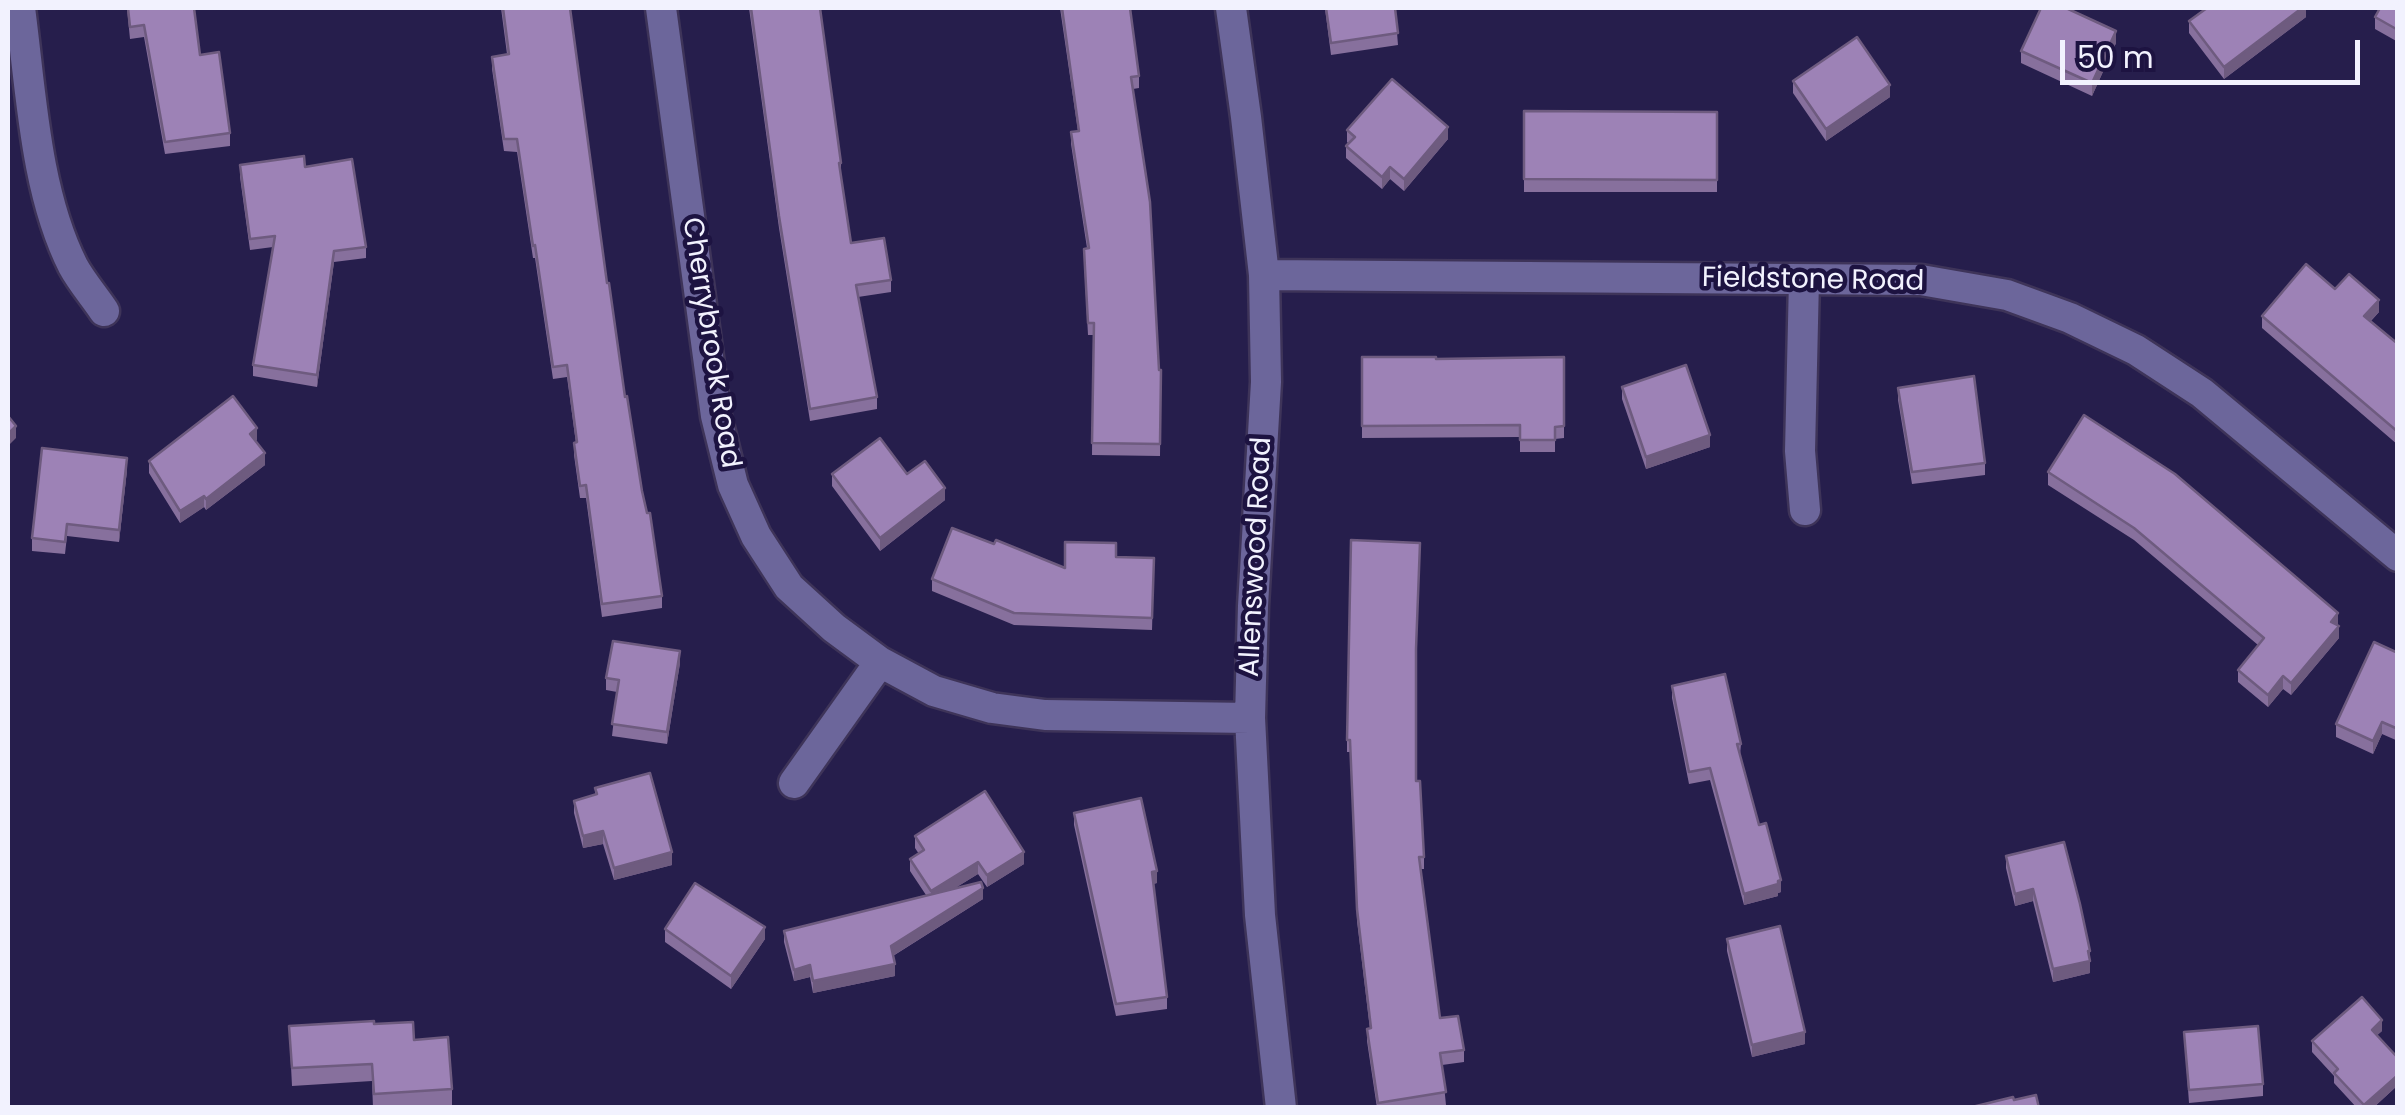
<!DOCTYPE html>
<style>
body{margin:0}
#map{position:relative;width:2405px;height:1115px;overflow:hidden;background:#261e4c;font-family:Poppins,sans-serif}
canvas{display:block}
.frame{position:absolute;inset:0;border:10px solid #f2f2fe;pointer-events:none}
.scale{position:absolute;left:2060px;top:40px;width:300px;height:45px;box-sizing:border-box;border:5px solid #f2f2fe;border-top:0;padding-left:12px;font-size:30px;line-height:35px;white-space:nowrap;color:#f2f2fe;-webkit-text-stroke:8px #1d1341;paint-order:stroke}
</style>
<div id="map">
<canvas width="2405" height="1115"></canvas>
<div class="frame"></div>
<div class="scale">50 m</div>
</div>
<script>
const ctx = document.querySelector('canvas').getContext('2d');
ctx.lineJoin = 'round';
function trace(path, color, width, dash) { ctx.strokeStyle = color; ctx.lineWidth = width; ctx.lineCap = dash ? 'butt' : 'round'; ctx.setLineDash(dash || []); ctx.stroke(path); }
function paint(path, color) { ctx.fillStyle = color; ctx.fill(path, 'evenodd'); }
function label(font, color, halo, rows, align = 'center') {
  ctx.font = font + ' Poppins,sans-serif'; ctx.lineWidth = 9; ctx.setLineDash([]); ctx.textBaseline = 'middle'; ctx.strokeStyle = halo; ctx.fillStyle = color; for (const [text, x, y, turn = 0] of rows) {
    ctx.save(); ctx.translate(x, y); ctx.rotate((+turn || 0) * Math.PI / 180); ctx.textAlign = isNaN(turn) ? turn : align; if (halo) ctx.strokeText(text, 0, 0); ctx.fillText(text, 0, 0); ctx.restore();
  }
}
const minor = new Path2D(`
 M20,8c11,82 15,183 53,258 8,15 21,30 31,45
 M661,8l55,408 17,69 23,51 33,51 45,41 46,34 54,29 58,17 53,7 205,3
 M1231,8l15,109 18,158 2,107 -13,224 -3,112 10,197 21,193
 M1264,275l657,5 86,15 63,23 66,32 66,43 196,163
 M1804,280l-4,171 5,59
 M794,783l86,-121`);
const wall = new Path2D(`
 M127,8h67l6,47 30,78v13l-65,8 -21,-117 -14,2z
 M501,8h69l37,275 18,114 37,199v12l-60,9 -16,-119h-6l-6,-43v-12h2l-9,-66 -14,2 -18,-121h-2l-16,-106 -13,-1 -12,-82v-12l15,-3z
 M749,8h71l21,155v12l10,68 40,37v12l-33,5 19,100v12l-67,12 -31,-193z
 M1060,8h70l9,68v12l-6,1 26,281h2l-1,86 -68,-1 1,-120h-5l-4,-74 3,-13 -16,-104v-12l7,-1z
 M1325,8h70l3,37 -67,10z
 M2306,8v9l-82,62 -35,-46v-12z
 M2398,8v34l-23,-13v-12z
 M2116,43l-24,53 -71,-33v-12z
 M1793,81l97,16 -64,44 -33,-48z
 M1524,111l193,1v80h-193z
 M1347,130l101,9 -44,52 -14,-12 -8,10 -36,-31v-12l3,-2 -2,-2z
 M240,165l65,2 61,80v11l-32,4 -17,125 -64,-11v-11l20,-118 -23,3 -10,-73z
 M2335,289l44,23 -8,9 27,23v101l-136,-117v-12z
 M1362,357l74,2 128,-2v81l-9,1v13h-35v-15l-158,1z
 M1622,387l88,60 -64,22 -24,-70z
 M1898,388l87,75v12l-73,9 -14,-84z
 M257,440l-2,1 10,24 -59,45 -2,-3 -24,16 -31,-50v-12z
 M127,470l-8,72 -52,-6 -2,18 -33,-3v-13z
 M2048,472l290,153 1,13 -48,57 -8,-6 -15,18 -30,-25v-12l20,-25 -124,-105 -86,-55z
 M832,474h75l38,26 -65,51 -48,-65z
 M994,544l71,24 51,-11 38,1 -2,72 -138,-5 -82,-34v-12z
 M2398,653v88l-16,-7 -9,20 -37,-17v-13z
 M1416,661v120l8,76v12h-3l19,149 24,32v12l-22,3 4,40 -19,3h-50l-10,-67v-12h3l-13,-108 -7,-169h-3v-12z
 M680,663l-13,81 -55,-8 5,-44 -11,-2v-12z
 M1672,686l69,58 -1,11 19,70 22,67 -3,1v3l-34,9 -34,-125 -21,4 -17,-86z
 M595,788l77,77 -58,15 -11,-36 -20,4 -9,-35v-12l21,-6z
 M1074,813l83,70 -4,1 14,113v12l-51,7 -42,-191z
 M915,836l109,28 -37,23 -9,-13 -23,14 28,11 -90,57 2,20 -82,17 -3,-16 -16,4 -10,-39v-11l142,-36 -16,-24v-12l9,-5 -4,-6z
 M2006,856l84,107v10l-37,9 -20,-81 -18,5 -9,-38z
 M665,929l100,10 -34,50 -66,-47z
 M1727,939l78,105 -53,13 -25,-106z
 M374,1024l40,16 38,49v18l-79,1 -1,-27 -80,5 -3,-60z
 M2382,1031l-5,4 21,50 -25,23h-16l-23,-25v-7l-22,-24v-11z
 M2184,1032l79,52v12l-74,7z`);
const shadedWall = new Path2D(`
 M2302,8h4v9l-82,62v-12z
 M2116,31v12l-24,53v-13z
 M1890,85v12l-64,44v-12z
 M1448,127v12l-44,52v-12z
 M1390,167v12l-8,10v-12z
 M334,251v11l-17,125v-12z
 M2379,300v12l-15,16v-12z
 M16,426v12l-8,8v-12z
 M257,428v12l-7,5v-11z
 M1710,435v12l-64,22v-12z
 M265,453v12l-59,45v-11z
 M127,458v12l-8,72v-12z
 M945,488v12l-65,51v-13z
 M204,496v11l-24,16v-12z
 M2338,613v12l-7,-3z
 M2339,626v12l-48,57v-12z
 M680,651v12l-13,81v-12z
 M2283,676v13l-15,18v-12z
 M2382,722v12l-9,20v-13z
 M603,831v13l-20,4v-12z
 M672,852v13l-58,15v-12z
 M1024,852v12l-37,23v-12z
 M978,862v12l-47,29v-12z
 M1157,871v12l-5,1v-12z
 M1781,880v12l-3,1v3l-34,9v-11z
 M983,888v11l-92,58v-11z
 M2033,889v12l-18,5v-12z
 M765,927v12l-34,50v-13z
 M2090,951v22l-37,9v-13z
 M895,964v12l-82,17v-12z
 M810,965v12l-16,4v-11z
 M2382,1020v11l-10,9v-10z
 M1805,1032v12l-53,13v-12z
 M2398,1075v10l-25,23h-9v-3z`);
const building = new Path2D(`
 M128,8h66l6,47 19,-3 11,81 -65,9 -21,-117 -14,2z
 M503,8h67l37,275h2l16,114 2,-1 15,95 5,22h3l12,83 -60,8 -16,-119 -6,1 -6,-43 3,-1 -10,-77 -14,2 -18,-122 -2,1 -16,-107h-13l-12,-82 17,-3z
 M751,8h69l21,155h-2l12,80 33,-5 7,42 -35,5 21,112 -67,12 -31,-193z
 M1062,8h68l9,68 -8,1 19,125 9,168h2l-1,74 -68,-1 2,-120h-6l-4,-74 5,-1 -18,-116 8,-1z
 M1326,8h69l3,25 -67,10z
 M2041,8h25l50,23 -24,52 -71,-32z
 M2207,8h95l-78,59 -35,-46z
 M2380,8h18v22l-23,-13z
 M1857,37l33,48 -64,44 -33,-48z
 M1392,79l56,48 -44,52 -14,-12 -8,10 -36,-31 9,-9 -8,-7z
 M1524,111l193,1v68l-193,-1z
 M304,156l1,11 47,-8 14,88 -32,4 -17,124 -64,-10 22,-129 -25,3 -10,-74z
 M2306,264l29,25 14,-15 30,26 -15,16 34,28v88l-136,-116z
 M1362,357h74v2l128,-2v69l-9,1v13h-35v-15l-158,1z
 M1686,365l24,70 -64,22 -24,-70z
 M1974,376l11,87 -73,9 -14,-84z
 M233,396l24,32 -7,6 15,19 -59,46 -2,-3 -24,15 -31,-50z
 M2084,415l91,59 163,139 -7,9 8,4 -48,57 -8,-7 -15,19 -30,-25 26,-32 -130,-110 -86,-56z
 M8,416l8,10 -8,8z
 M880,438l27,36 18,-13 20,27 -65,50 -48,-64z
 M42,448l85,10 -8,72 -52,-6 -2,18 -33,-4z
 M952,528l42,16 2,-4 69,28v-26l51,1v14l38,1 -2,60 -138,-5 -82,-34z
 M1351,540l69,3 -4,106v132h4l4,76h-5l21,161 18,-2 6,34 -24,3 6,39 -68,11 -11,-74 4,-1 -14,-119 -7,-169h-3z
 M613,641l67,10 -13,81 -55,-8 7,-44 -13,-2z
 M2374,642l24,11v76l-16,-7 -9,19 -37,-17z
 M1725,674l16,70h-4l22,81 7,-2 15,57 -3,1v3l-34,10 -34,-126 -21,4 -17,-86z
 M650,773l22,79 -58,16 -11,-37 -20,5 -9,-35 23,-7 -2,-6z
 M985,791l39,61 -37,23 -9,-13 -47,29 -21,-32 14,-9 -9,-14z
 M1141,798l16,73 -5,1 15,125 -51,7 -42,-191z
 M2064,842l16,62 10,47h-2l2,10 -37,8 -20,-80 -18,5 -9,-38z
 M981,882l2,6 -92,58 4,18 -82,17 -3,-16 -16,5 -10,-39z
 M695,883l70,44 -34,49 -66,-47z
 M1780,926l25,106 -53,13 -25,-106z
 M2362,997l20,23 -10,10 26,28v17l-34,30 -30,-32 4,-4 -26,-28z
 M374,1021v3l39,-2 1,18 34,-3 4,52 -78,5 -2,-30 -80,4 -3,-42z
 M2258,1026l5,58 -74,6 -5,-58z
 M2036,1095l3,13h-71l45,-11 1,3z`);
const streetNames = [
 ["Fieldstone Road",1813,281,1],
 ["Cherrybrook Road",710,343,81],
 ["Allenswood Road",1257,557,-87]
];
trace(minor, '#3e3459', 35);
trace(minor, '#6c669b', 30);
paint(wall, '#87709d');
paint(shadedWall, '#6e5b7f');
paint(building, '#9d82b6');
trace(building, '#6e5b7f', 2.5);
label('28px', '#f2f2fe', '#1d1341', streetNames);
</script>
